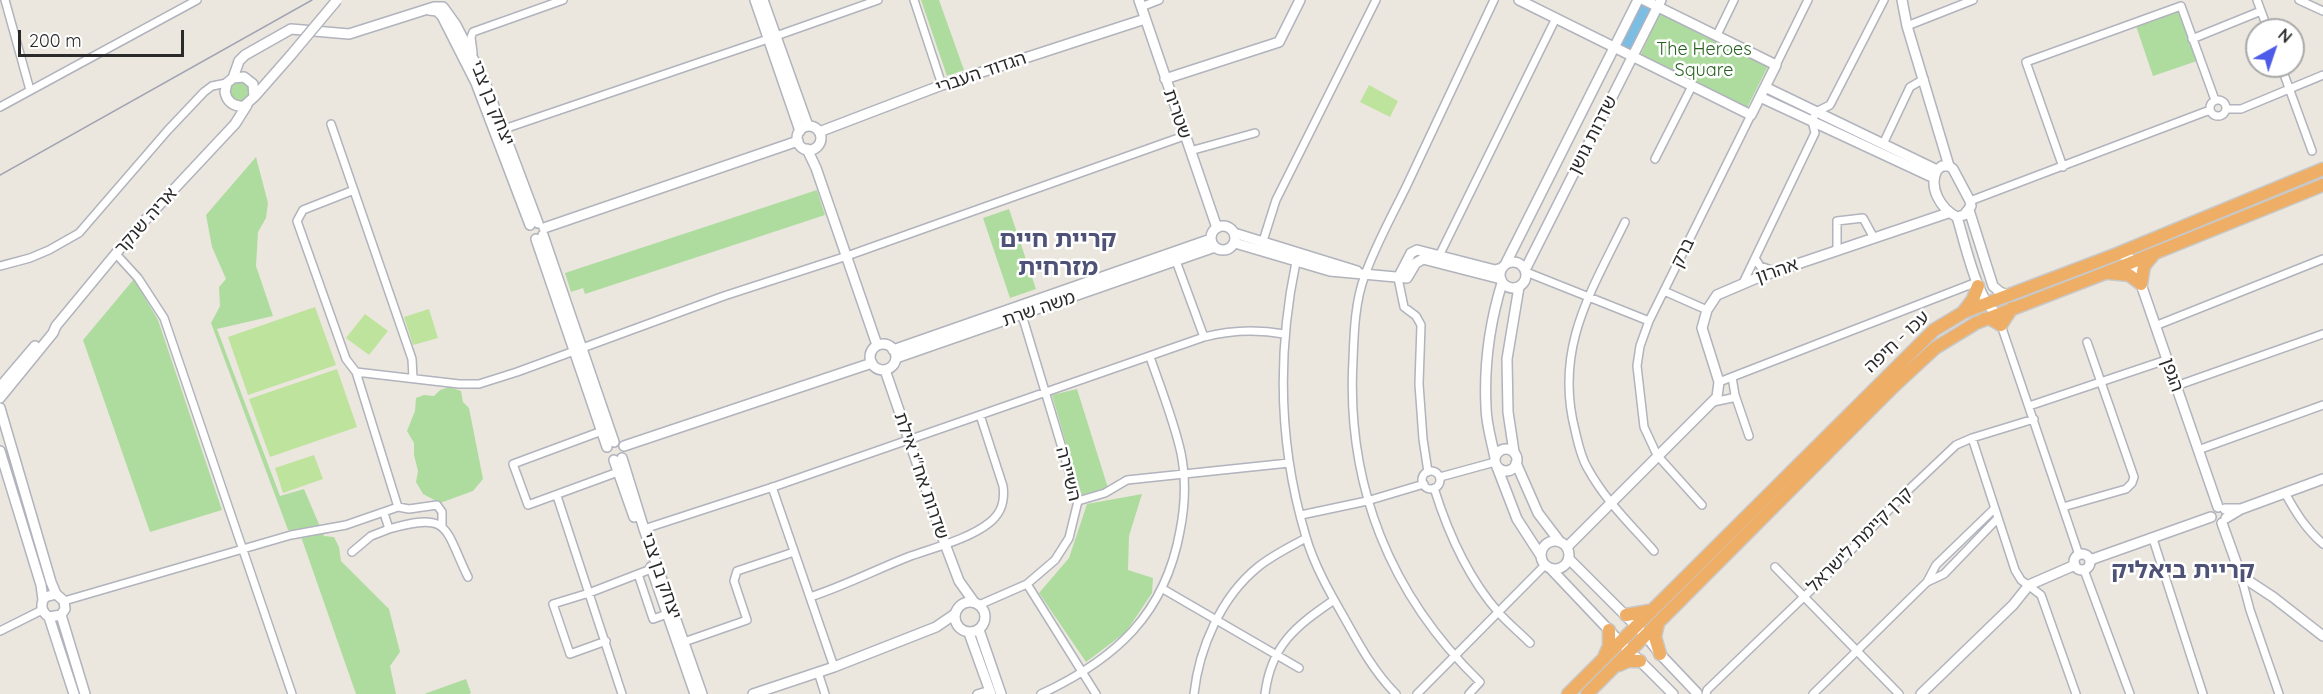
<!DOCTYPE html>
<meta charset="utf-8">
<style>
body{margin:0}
#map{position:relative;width:2323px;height:694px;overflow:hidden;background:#ebe7de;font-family:Quicksand,sans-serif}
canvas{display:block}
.north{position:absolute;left:2245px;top:18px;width:60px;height:60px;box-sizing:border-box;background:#fff;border:2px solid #aaa;border-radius:50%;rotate:40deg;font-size:16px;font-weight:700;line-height:24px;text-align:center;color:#2a2a2a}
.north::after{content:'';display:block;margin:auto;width:21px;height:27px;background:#4d5be9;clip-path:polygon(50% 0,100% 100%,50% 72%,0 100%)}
.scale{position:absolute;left:18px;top:30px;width:166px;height:27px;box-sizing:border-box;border:3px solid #2a2a2a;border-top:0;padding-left:8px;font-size:18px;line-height:21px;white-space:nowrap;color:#2a2a2a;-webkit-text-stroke:4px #fff;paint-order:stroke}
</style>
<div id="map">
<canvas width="2323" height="694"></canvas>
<div class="north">N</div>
<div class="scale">200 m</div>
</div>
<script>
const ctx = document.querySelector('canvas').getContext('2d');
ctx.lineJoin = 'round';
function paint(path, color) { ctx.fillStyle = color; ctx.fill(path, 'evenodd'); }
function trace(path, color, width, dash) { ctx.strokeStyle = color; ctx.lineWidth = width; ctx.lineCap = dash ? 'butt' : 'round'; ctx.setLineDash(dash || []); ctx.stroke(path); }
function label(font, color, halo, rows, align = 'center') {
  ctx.font = font + ' Quicksand,"Noto Sans Hebrew",sans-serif'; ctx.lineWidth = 5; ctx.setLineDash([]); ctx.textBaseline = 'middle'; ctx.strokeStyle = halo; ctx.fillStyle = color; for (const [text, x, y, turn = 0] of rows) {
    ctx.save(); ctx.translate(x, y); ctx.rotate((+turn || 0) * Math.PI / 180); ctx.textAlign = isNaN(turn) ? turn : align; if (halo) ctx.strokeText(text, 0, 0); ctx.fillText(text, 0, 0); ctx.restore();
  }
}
const green = new Path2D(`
 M921,0h18l25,70 -17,6z
 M2179,11l18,50 -44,15 -17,-50z
 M1660,13l108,53 -21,42 -107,-52z
 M239,79l10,4 3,11 -8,8h-7l-8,-8v-8z
 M256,157l12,46 -2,15 -8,14 -2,34 17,50 -56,13 63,167 24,-7 20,47 10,1 5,10 2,14 48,48 11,43 -10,14 6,28h-40l-57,-163 -11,-1 -77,-207 9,-17 -1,-19 7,-8 -14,-32 -6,-32z
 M817,190l8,25 -240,79 -2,-6 -12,4 -6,-19z
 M1009,209l27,80 -26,9 -27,-80z
 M134,279l24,41 64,190 -72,22 -67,-192z
 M450,387l11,4 2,11 6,6 14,71 -10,12 -33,12 -17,-9 -7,-12 2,-11 -4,-16v-12l-7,-12 8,-20 1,-13 8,-3 10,1 6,-6z
 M1077,389l31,99 -27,7 -29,-100z
 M1142,494l-13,42 -1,34 25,8 -1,15 -26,39 -40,30 -47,-69 30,-35 18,-54z
 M466,679l5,14 -2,1h-45z`);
const pitch = new Path2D(`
 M1369,85l29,16 -8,16 -30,-15z
 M315,307l21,58 -88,30 -20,-58z
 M429,309l9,29 -25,7 -9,-28z
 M365,314l23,17 -19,24 -23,-17z
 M337,369l20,58 -87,30 -21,-58z
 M314,455l9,24 -40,14 -8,-25z`);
const water = new Path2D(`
 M1640,0l15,8 -23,46 -15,-7z`);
const street = new Path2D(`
 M5,0l25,90
 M914,0l28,85
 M2257,0l11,30
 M2299,0l24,11
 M1141,7l18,-7
 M1907,26l66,-26
 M1717,35l17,-35
 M776,36l102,-36
 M2192,39l69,-28
 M473,53l-2,-16 2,-5 90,-32
 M1776,65l32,-65
 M2281,66l31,85
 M2210 108a8 8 0 1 1 16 0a8 8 0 1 1-16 0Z
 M0,107l197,-107
 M2226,109h15l82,-34
 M331,124l81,235 1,19
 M504,129l264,-90h3
 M1883,144l27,-57 14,-8
 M1190,151l65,-18
 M1655,159l37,-73
 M2063,167l-37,-105 155,-56 34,94
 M1970,201l240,-91
 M1625,222c-34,70 -71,126 -50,208 3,13 6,28 13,39 17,31 43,56 66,82
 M1263,241l13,-41 100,-200
 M1837,251v-30l26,-3 11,20
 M116,254l22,24 26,40 128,376
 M1299,258l-3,4c-19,91 -17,185 10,275 8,28 24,56 39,82 15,27 29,53 51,75
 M1438,258l118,-240
 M1755,258l5,8 14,5
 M1176,261l28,76
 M0,266l30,-8 19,-8 30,-17 89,-103 36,-38 8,-6 15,-3
 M1526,272l123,49
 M1398,278l6,29 12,9 5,9 -2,59 4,55 5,33
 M1743,283l72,-150 -3,-12 4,-9 14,-7 54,-105
 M1664,291l43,19
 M2001,325l78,230
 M2155,326l168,-67
 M356,372l103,12h20l38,-12 207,-76 123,-40 337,-120
 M1732,377l3,18 14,41
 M1719,382l258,-100
 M2176,386l147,-52
 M1713,402l19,-4 3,-3
 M2029,406l137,-46
 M602,431l-89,33 15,41 90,-33
 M1972,438l43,132 6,10 20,15 35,99
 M2198,450l125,-45
 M1422 480a9 9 0 1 1 18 0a9 9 0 1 1-18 0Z
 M1440,477l55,-15
 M772,487l62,180
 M1434,488c14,45 34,90 65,125 10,11 21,20 31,30
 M2285,493c11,20 21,36 38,51
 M557,496l65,198
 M1078,501l27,-8 22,-13 162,-17
 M1702,505l-45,-50 -13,-28 -7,-61 3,-20 9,-25 102,-206
 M398,507l11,2 28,-4 5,7v14
 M2063,507l63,-18 6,-6 2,-6 -47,-135
 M384,513l5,16c62,-18 55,-1 79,48
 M1301,515l66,-14 57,-17
 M644,529l132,-43 428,-149c27,-7 53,-8 80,-3
 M2153,539l50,155
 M352,552l19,-16 18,-7
 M1775,567l124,127
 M2084,570l46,124
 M638,574l15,45 14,-5
 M2241,576l9,34 29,84
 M1927,582l9,-17 58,-56
 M1027,584l69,110
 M1163,589l136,79
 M810,597c34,-11 65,-27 98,-40 25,-9 61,-18 81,-34 13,-10 16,-22 14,-37l-23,-71
 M64,601l227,-66 55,-10 52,-18 -42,-135 -10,-13 -49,-138 6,-11 51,-20
 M979,605l48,-21 28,-24 14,-22 9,-37 -56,-186 1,-4
 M0,631l42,-21
 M606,641l-36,13 -17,-50 36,-11 62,-24
 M684,642l63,-22 -13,-39 3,-10 57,-19
 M818,672l7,22
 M977,694l13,-4
 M1041,694c75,-35 124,-80 139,-163 5,-25 6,-53 1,-78 -7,-32 -20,-64 -31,-96
 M1194,694c5,-46 27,-97 64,-127 15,-12 32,-20 48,-29
 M1265,694c6,-49 31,-68 69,-94
 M1417,694l128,-129
 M1469,694l11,-12c-90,-87 -134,-197 -127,-322 1,-28 2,-59 12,-85 11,-31 28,-61 42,-90 29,-62 58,-123 87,-185
 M1706,694l1,-4 129,-124 65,-69 55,-52 16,-7 62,-19
 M1813,694l114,-112 17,-8 53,-55`);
const secondary = new Path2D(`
 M755,0l45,131
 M763,0l45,126
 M1139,0l78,228
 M1519,0l232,115 25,-50 -132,-65
 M1902,0l5,26 42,140
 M429,10l8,1 5,5 34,67 54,142
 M233,78l11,-1 9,7 1,13 -10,9c-10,1 -17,-4 -19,-14l2,-9 6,-5 6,-17 6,-6 46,-26 58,5 85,-27h9l13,18 29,57 53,141
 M1165,79l114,-37 21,-42
 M1765,87l172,83
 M255,96l36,-41
 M1760,97l174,81
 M797 138a12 12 0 1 1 24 0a12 12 0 1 1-24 0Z
 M819,132l123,-47 203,-66
 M807,149l9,19 61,177
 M1942,166h7l4,3 17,32 1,5 -7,9 -7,2c-16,-8 -29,-29 -20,-47z
 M1969,210l24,76 7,6 8,3
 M1957,217c7,22 21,88 41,97
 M1211 238a12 12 0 1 1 24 0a12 12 0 1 1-24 0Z
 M544,228l254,-87
 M1234,233l123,38
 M543,235l71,207
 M536,239l71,208
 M1235,243l95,28 77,7 9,-15 7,-4 78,20
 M2117,254l10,2 6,5 85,246
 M1500 275a13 13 0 1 1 26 0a13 13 0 1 1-26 0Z
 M1506,263l132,-263
 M1525,270l136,-270
 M1398,278l13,-25 6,-3 78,20 7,-2
 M870 357a13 13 0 1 1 26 0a13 13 0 1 1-26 0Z
 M893,350l318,-111
 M896,358l319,-111
 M885,370l60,174 14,37 15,21
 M0,387l35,-41
 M0,398l53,-65 3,-7 76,-92 103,-110 12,-19
 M0,408l51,174 5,12 8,7 1,8 -4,6 -12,2c-8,-5 -9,-13 -4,-20l11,-3
 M624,446l248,-83
 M1495 460a11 11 0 1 1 22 0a11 11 0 1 1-22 0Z
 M0,451l41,134 2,15
 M1514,452l-6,-40 -1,-53 12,-72
 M622,458l22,71 58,165
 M1495,458c-3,-16 -9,-34 -9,-51 -2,-41 4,-85 16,-124
 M614,460l20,57
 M1516,463l22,50 22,29
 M1497,467l20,52 24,37
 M2225,509h16l82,-30
 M2226,518l15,-9
 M2222,523l19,53 32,21 50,39
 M1541 555a14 14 0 1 1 28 0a14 14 0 1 1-28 0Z
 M1567,547l150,-150 2,-15 -17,-54 5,-18 10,-15 42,-18 189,-64
 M2074 562a8 8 0 1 1 16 0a8 8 0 1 1-16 0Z
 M1569,559l77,77 14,18 37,39
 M2090,560l121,-43
 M651,567l44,127
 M1551,569l73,77
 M955 617a15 15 0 1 1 30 0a15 15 0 1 1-30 0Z
 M61,615l24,79
 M49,617l25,77
 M979,630l22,64
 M969,633l22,61
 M1636,657l37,37
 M753,694l81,-27 102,-40 19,-13
 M1921,694l92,-89 16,-20 46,-20`);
const highway = new Path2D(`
 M2109,273l20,2 12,9
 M2141,284l3,-18 10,-12
 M1964,311l9,-12 5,-13
 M1984,319h7l10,6 11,-17
 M1626,615l23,-4
 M1658,623l-3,14 5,17
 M1605,655l4,-9v-16
 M1619,665l9,-4h12
 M1568,694l366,-364 30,-18 153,-58 206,-85
 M1587,694l307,-308 41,-38 41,-25 132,-51 215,-87`);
const rail = new Path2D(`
 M0,175l312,-175`);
const secondaryBridge = new Path2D(`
 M291,55l46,-55`);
const parkNames = [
 ["The Heroes",1704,50],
 ["Square",1704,71]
];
const streetNames = [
 ["הגדוד העברי",981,73,-19],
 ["יצחק בן צבי",492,103,68],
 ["שטרית",1177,114,71],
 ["שדרות גושן",1593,135,-63],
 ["אריה שנקר",146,221,-48],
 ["ברק",1683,253,-64],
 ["אהרון",1777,271,-19],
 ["משה שרת",1039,309,-19],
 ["עכו - חיפה",1897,342,-43],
 ["הגפן",2172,375,71],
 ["השיירה",1068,474,76],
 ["שדרות אח\"י אילת",921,476,71],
 ["קרן קיימת לישראל",1860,540,-45],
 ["יצחק בן צבי",661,576,71]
];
const districtNames = [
 ["קריית חיים",1058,240],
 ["מזרחית",1058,268],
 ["קריית ביאליק",2183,571]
];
paint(green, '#aedc9f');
paint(pitch, '#bee39c');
paint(water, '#7bbde3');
trace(street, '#b1b3bd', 10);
trace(secondary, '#b1b3bd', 12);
trace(highway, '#c8c8c8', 15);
trace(street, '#fff', 7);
trace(secondary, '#fff', 9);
trace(highway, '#efae65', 12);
trace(rail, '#a1a2b3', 1.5);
trace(secondaryBridge, '#b1b3bd', 12, []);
trace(secondaryBridge, '#fff', 9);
label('18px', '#286121', '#fff', parkNames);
label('18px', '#2a2a2a', '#fff', streetNames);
label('bold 24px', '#4f5277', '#fff', districtNames);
</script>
